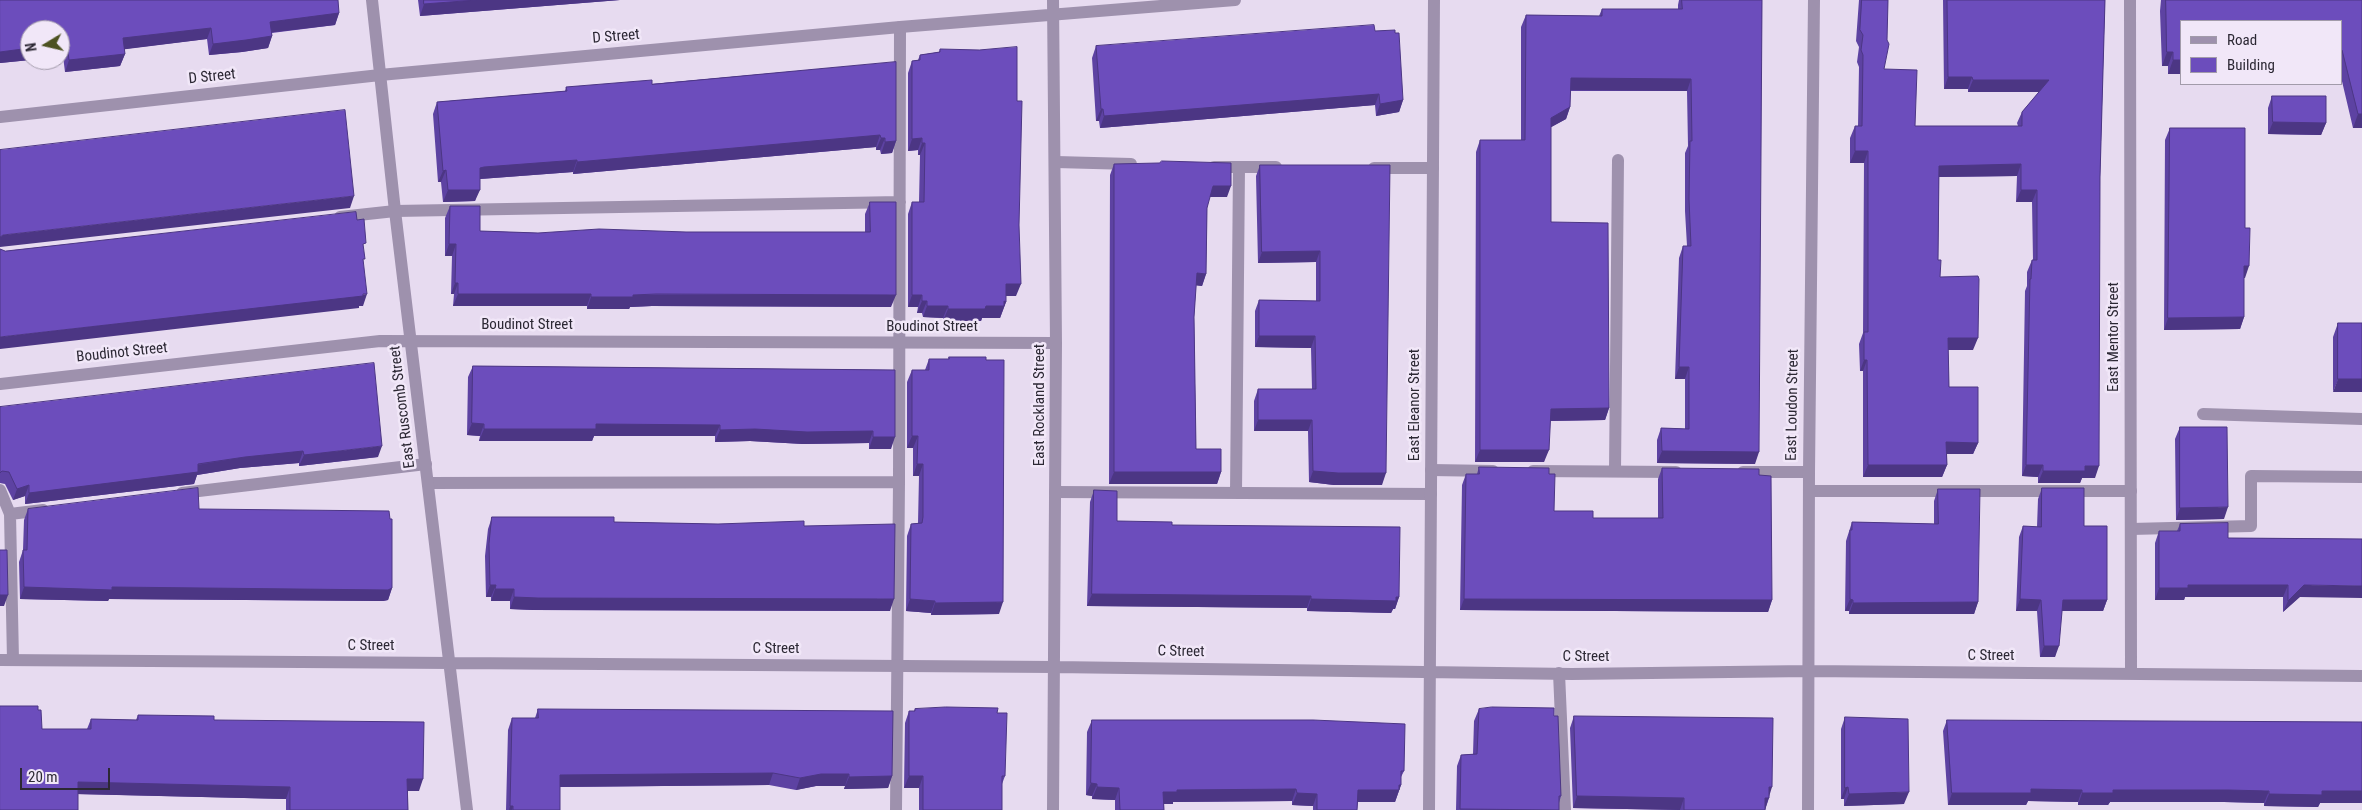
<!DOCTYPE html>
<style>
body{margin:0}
#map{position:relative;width:2362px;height:810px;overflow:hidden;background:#e7dbf0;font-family:"Roboto Condensed",sans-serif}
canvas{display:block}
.legend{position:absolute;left:2180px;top:20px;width:162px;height:65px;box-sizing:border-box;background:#f1e7f8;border:1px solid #a29baa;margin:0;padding:6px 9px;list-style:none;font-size:15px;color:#2c2834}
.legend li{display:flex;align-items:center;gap:10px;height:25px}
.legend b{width:25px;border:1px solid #a29baa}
.north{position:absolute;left:20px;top:20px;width:50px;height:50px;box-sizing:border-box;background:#f1e7f8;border:1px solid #a29baa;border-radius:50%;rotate:261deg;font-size:14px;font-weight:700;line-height:20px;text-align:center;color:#2c2834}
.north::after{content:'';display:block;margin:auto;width:18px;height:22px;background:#4d5221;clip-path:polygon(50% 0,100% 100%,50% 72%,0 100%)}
.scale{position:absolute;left:20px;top:768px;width:90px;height:22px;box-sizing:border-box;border:2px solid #2c2834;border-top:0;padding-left:6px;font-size:15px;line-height:18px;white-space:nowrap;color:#2c2834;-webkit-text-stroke:4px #f1e7f8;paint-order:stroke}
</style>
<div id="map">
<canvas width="2362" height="810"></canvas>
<ul class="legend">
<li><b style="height:6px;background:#9e91ad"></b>Road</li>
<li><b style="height:14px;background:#6c4dbc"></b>Building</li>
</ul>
<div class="north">N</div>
<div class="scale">20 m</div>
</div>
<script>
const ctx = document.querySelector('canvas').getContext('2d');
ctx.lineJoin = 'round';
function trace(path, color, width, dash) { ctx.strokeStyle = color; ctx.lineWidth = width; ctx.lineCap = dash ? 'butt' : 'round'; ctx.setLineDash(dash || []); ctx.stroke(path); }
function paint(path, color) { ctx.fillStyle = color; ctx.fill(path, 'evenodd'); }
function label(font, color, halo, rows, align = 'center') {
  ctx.font = font + ' "Roboto Condensed",sans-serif'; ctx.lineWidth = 5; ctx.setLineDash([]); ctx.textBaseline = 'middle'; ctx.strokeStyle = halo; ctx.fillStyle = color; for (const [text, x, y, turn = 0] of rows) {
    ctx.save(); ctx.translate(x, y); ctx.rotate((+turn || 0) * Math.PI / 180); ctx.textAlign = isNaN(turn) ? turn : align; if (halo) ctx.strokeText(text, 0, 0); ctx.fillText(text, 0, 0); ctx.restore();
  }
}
const service = new Path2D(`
 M1056,162l75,2
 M1214,167h62
 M1374,168h59
 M340,217l55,-6 505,-9
 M2203,414l159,5
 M1431,470l62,1
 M1533,471l143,1
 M1615,471l3,-311
 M1743,472h66
 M428,483l471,-1
 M0,490l10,24 3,146
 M1809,491h322
 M1055,492l376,2
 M182,493l244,-29
 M1236,493l3,-326
 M10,514l33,-4
 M2131,529l120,-3v-50l111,1
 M1559,673l6,137
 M896,810l3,-328 1,-455`);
const minor = new Path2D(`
 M372,0l23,211 72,599
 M1053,0l3,343 -3,467
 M2130,0l1,673
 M0,117l380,-42 520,-48 335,-27
 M0,384l380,-43 676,2
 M0,660l1054,7 518,7 236,-3 554,5
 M1429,810l5,-810
 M1808,810l1,-338 5,-472`);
const wall = new Path2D(`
 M0,0l339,13 -4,12 -63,8v3l-4,12 -26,4 -33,3 -2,-16 -83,10 1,5 -5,12 -55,6 -2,-16h-3v-26h-30v30l-30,3z
 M418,0h202l-200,16z
 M1679,0h83l-7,464 -98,-1v-23l4,-12 24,1v-50h-10l4,-121 4,-12h4l-2,-35v-58l3,-7 -1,-55h-117v16l-4,12 -15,8v95l58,186 -4,12 -55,1 -6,41h-69l1,-310 4,-12h41v-113l5,-12 73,1 3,-7h76v-4z
 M1859,0h29l-4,69 31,57h103l-1,-3 5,-11 17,-20h-71v-3h-24l-1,-89h162l-5,177 -5,301h-13l-2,5h-42v-6l-16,-1 3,-185 2,-5v-14l5,-12h1l-1,-58h-16l1,-26 -78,1 -1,83 2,17 33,73h-25l1,37 29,56 -5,11h-26v11l-5,12h-79v-106h-3l-1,-27 4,-11 1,-170h-14v-25l5,-12h3l1,-59 -2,-5 2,-15 -3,-6z
 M2161,0h201v128h-9l-12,-51v-56h-160v53h-13v-8h-6l-2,-55z
 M1375,31l28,69 -4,12 -23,4 -1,-11 -275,23 -1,-7h-3l-4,-63 4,-12z
 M940,49l76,247h-10v6l-6,16h-18l-1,3h-38v-3l-20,-1 -1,-4h-5l1,-6h-10v-93l4,-12h7l1,-47h-2v-5l-10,1v-78l4,-12 6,-1 2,-5 19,-3z
 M896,62v79l-4,12 -11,1 -1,-4h-4v-3l-303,27v-2l-93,7 -5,22 -32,1 -2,-20h-3l-5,-68 4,-12 128,-11 1,-4 86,-3z
 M2272,96l54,27 -5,12 -53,-1v-26z
 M2170,128l75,150h-1v39l-4,12 -76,1 1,-190z
 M1114,164l113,33h-18l-2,11 -1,66 -4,12 -6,-1 -2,32 2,132 25,23 -4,12h-108l1,-309z
 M1260,165h130l-8,320h-48l-25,-3 -1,-51h-54v-30l4,-12h54l-1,-41 -56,-1v-36l4,-11 57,1v-39l-58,1 -2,-87z
 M870,202l21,105 -239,-1 -22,1 -1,2h-42v-3h-134l1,-12h-3l1,-38h-7v-38l5,-12 30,25 58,2 327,-1v-18z
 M2338,323h24l-29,69v-55z
 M949,357l50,257 -68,1v-2l-25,-2 1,-75 4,-12 7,-1 1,-47h-6v-28h-6v-66l5,-12h13l4,-11h19z
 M473,366l422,4 -4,79h-22v-6l-66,1 -53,-3 -35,1v-6h-121l-2,5h-113l1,-5 -13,-1 1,-58z
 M0,407l378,50 -79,9v-3l-59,5 -43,7 -3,9 -169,20v-8l-12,4 -8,-16 -5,-1z
 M2180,427l44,92 -48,1 -1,-81z
 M1479,467l70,7 5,37 39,7h65v-39l4,-11 97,7 13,125 -4,12 -308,-2 2,-125 4,-11h11z
 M2042,488l42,38 23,74 -4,11h-41l-7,46h-15l-3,-46h-21l3,-74 4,-11 14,1 1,-28z
 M1938,489l40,113 -4,12h-125v-3h-4l1,-70 6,-19 82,2v-23z
 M1094,490l23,31 55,4 227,72 -4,12h-2l-2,4 -84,-2v-3l-220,-2 3,-104z
 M28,509h171l193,79 -4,12 -5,1 -274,-2 -1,2 -88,-2 -1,-37 4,-12 1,-30z
 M492,517l122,5 190,4 86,85 -357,-1 -23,-1v-8h-19v-4h-5l-1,-41 3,-27z
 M2180,524l48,14 134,1 -79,73v-15h-98l-1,3h-29v-57l4,-12h18z
 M538,709l354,67 -4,12 -44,1 1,-3h-29l-20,4 -27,-5 -209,2v23h-54l2,-80 4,-12h23z
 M915,709l82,4 8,63 -3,8v26h-83v-22h-15l1,-65 4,-12h5z
 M1479,709l75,7 7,80 -2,7v7h-103l1,-44 4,-11 12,-1 1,-33z
 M38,710l4,19h45l4,-10 45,1 2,-5 76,5 205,71h-11v19h-122v-11l-208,-5 -78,16z
 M1574,716l195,82 -4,12h-85l-107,-2 -3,-80z
 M1845,717l59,87 -60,2v-7h-3v-70z
 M1092,720l312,51 -3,6v8l-6,17h-37l-1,8h-44v-4l-21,-1v-4l-119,1v2h-9v6h-49v-10l-23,-1v-3l-6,-1 1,-63z
 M1947,720l373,83 -2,4 -54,-1v-3l-40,-1h-114l-2,3h-30v-3l-50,-1 -2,4h-78l-5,-74z`);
const shadedWall = new Path2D(`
 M477,0h143l-200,16 4,-12z
 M339,13l-4,12 -69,8 4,-11z
 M211,28l-4,11 -88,11 4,-12z
 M272,36l-4,12 -26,4 -33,3 4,-11z
 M67,44l-4,12h-3v-11z
 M30,48v12l-30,3v-11z
 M2167,52h6l-5,14h-6z
 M125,54l-5,12 -55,6 4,-12z
 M2173,60h8v14h-13z
 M1948,77h24l-4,12h-24z
 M1571,78l120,1 -4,12 -121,-1z
 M1973,80h76l-4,12h-77z
 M1379,94l-4,11 -275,23 4,-12z
 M1403,100l-4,12 -23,4 4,-12z
 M1570,107l-4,12 -20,11 5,-12z
 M1101,109h2l-4,12h-3z
 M2358,114h4v14h-9z
 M2273,122l53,1 -5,12 -53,-1z
 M880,135l-4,12 -303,27 4,-12z
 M881,138h4l-5,12h-4z
 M922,138l-4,12 -10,1 4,-12z
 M896,141l-4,12 -11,1 4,-12z
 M922,143h3l-5,12h-2z
 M1855,151h13l-4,12h-14z
 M577,160l-4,12 -93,7 -5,1 5,-12 4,-1z
 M2021,164l-4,12 -82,1 4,-11z
 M446,170l-5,12h-3l5,-11z
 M1213,186h18l-4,11h-19z
 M448,190h32l-5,11 -32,1z
 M2021,190h16l-5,12h-16z
 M354,196l-4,12 -350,39v-10l3,-2z
 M449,244h7l-4,12h-7z
 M1320,251l-4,11 -58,1 4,-11z
 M2244,266h5l-4,12h-5z
 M1197,273l9,1 -4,12 -10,-1z
 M455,283h3l-4,11h-3z
 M1006,284h15l-5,12h-14z
 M367,294l-4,12h-4v2l-359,41v-12z
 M458,294h133l-4,12h-134z
 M633,295h263l-5,12 -239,-1 -22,1 -1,2h-42l4,-12z
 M912,295h10l-4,12h-10z
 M922,301h5l-5,12h-5z
 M1004,301l2,1 -6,16h-18l-1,3h-38l5,-12 38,-3z
 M927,306h21l-5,12 -20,-1z
 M2244,317l-4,12 -76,1 4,-12z
 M1259,336h56l-4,12 -56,-1z
 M1948,338h30l-5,12h-29z
 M1864,360h3l-4,11h-3z
 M1679,367h10l-4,12h-10z
 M2338,379h24v13h-29z
 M1609,408l-4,12 -59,1 5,-12z
 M1258,420h54l-4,11h-54z
 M472,423l12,1 -4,12 -13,-1z
 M596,424l124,1 -5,11h-121l-2,5h-113l5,-12z
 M755,429l118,2 -4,12 -66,1 -53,-3 -35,1 5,-12z
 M912,436h6l-5,12h-6z
 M873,437h22l-4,12h-22z
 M1946,442l32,1 -5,11h-31z
 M382,446l-4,11 -79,9 5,-11z
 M1480,450h69l-5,12h-69z
 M303,451l-4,12 -59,5 -43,7 -3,9 -169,20 4,-11 216,-36z
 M1662,451l97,1 -4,12 -98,-1z
 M917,464h6l-4,12h-6z
 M1868,465h79l-5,12h-79z
 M2026,465h17l-5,12 -16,-1z
 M2085,466h14l-4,12h-13l-2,5h-42l5,-12z
 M1313,471l73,2 -4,12h-48l-25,-3z
 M1114,472h107l-4,12h-108z
 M29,485l-4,11 -12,4 4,-11z
 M2228,507l-4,12 -48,1 4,-12z
 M490,585h6l-5,12h-5z
 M2188,585h100l-5,12h-98l-1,3h-29l4,-12z
 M2304,585l58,1v12l-62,-1 -17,15 5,-11z
 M24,587h88l280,1 -4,12 -5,1 -274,-2 -1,2 -88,-2z
 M495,589h19l-4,12h-19z
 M1092,594l219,2 -4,12 -220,-2z
 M0,595h8l-4,11h-4z
 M514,597l380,2 -4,12 -357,-1 -23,-1z
 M1399,597l-4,12h-2l-2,4 -84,-2 4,-12z
 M910,599l25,2 -4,12 -25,-2z
 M1464,599l308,1 -4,12 -308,-2z
 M1850,599l3,1 -4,11h-4z
 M2020,599l21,1 -4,11h-21z
 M2063,600h44l-4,11h-45z
 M1003,602l-4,12 -68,1 4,-12z
 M1978,602l-4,12h-125l4,-11z
 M2044,646h15l-4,11h-15z
 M773,773l-4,12 -213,2 4,-12z
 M821,774h28l-4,12h-29l-20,4 4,-12z
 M892,776l-4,12 -44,1 5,-12z
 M909,776h14l-4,12h-15z
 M407,779h16l-4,12h-16z
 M78,782l212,5 -4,12 -212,-5z
 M1091,783l6,1 -5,12 -6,-1z
 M1401,785l-6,17h-41l4,-12z
 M1097,787l22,1 -4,12 -23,-1z
 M1769,787h3l-7,23h-4z
 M1848,787l-4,12h-3l4,-11z
 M1296,789l-4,12 -119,1v2h-14l4,-12 14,-2z
 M2031,789l51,1 -4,12 -50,-1 -2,4h-78l4,-12z
 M2113,790h115l41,1 -5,12 -40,-1h-114l-2,3h-30l4,-12z
 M2322,791h40v12h-42l-2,4 -54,-1 5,-12z
 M1909,792l-5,12 -60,2 5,-12z
 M1297,793l20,1 -4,12 -21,-1z
 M1577,796l107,2 -4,12 -107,-2z
 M510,806h3l-1,4h-3z`);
const building = new Path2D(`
 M0,0h338l1,13 -69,9 2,14 -26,4 -33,4 -2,-16 -88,10 2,16 -56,6 -2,-16 -7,1v-15h-30v18l-30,4z
 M424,0h53l-53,4z
 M1682,0h80l-3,452 -97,-1 -1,-23 28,1v-62h-10l4,-121h8l-2,-47 1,-58h2l-1,-62 -120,-1 -1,29 -19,11v104l57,1 1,185 -58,1 -2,41h-69v-310h45l1,-125 76,1v-7h80z
 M1862,0h26l-1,40 2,4 -5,25 33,1 -2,56h107v-14l27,-32h-76l-1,-3h-24l-1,-77h158l-5,177 -1,289h-14v5h-42v-6h-17l4,-186h1l1,-19h5v-70h-16v-26l-82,2 -1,94h3l-1,17 38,-1 1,3 -1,59h-30l1,49h29v56l-32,-1 1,23h-79l-1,-105h-3v-28h4v-181h-13v-25h7l1,-71 -2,-5 2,-15 -3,-5z
 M2166,0h196v114h-4l-16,-64 -1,-1v-28h-160v39h-8v-8h-6z
 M1374,25l1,6 20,-1v3h4l4,67 -23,4 -1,-10 -275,22 -1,-7h-2l-5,-63z
 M1017,47v54h5l-3,124 2,59h-15v18l-2,-1v5h-18l-1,3h-37v-3h-21v-5h-5v-6h-10v-93h12l1,-59h-3v-5l-10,1v-78l8,-1v-5l20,-3v-3l39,1z
 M896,62v79l-11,1v-4h-4l-1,-3 -303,27v-2l-93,7 -4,1v22h-32l-2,-20 -3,1 -6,-69 130,-11 -1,-4 86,-7v4z
 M2272,96h54v27l-53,-1z
 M345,110l9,86 -351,39 -3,2v-87z
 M2170,128h75v100h5l-1,38h-5v51l-76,1z
 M1162,161l69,2v23h-18l-6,22 -1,66 -9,-1 -3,44 2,132h25v23h-107v-308l45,-1z
 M1260,165h130l-4,308h-48l-25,-2 -1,-51h-54v-31h58l-1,-53h-56v-36l61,1v-50l-58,1z
 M870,202h26v93l-240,-1 -23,1v2h-42v-3h-133v-11h-3l1,-39h-7l1,-38h30v25l58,2 61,-4 87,3h184z
 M356,212l1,8 7,-1 2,24 -3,1 2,15h-2l4,35h-4v2l-363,41v-88l5,2z
 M2338,323h24v56h-24z
 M949,357h37v3h18l-1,242 -68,1v-2l-25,-2 1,-75 11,-1 1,-6v-53h-6l1,-28h-6v-66h17v-11h20z
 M374,363l8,83 -78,9 -1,-4 -58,6 -47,7v8l-169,21v-8l-12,4 -8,-17 -7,-1 -2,2v-66z
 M473,366l422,4v67h-22v-6l-66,1 -52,-3 -35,1v-5l-124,-1v5h-112v-5l-12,-1z
 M2180,427h47l1,80 -48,1z
 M1479,467l70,1v6h6l-1,37h39v7h70l-1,-50 97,1v6l12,1 1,124 -308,-1 2,-125h13z
 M198,488l1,21 190,2 1,8h2v69l-4,2 -276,-3v3l-88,-3 -1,-37h4l1,-41z
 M2042,488h42v38h23v74h-44l-4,46h-15l-3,-46 -21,-1 3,-73 18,1z
 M1938,489h42l-2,113 -125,1v-3l-3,-1v-69h2v-8l86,2z
 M1094,490l23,1v30l55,1v3l228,2 -1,70h-3v4l-85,-2v-3l-219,-2z
 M492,517h122v5l104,2 86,-3v5l91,-2 -1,75 -356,-1 -24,-1v-8h-19l1,-4h-6l-1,-41z
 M2228,523v15l134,1v47l-58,-1 -16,16v-16h-100v3h-29v-57h21v-7z
 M0,550h7l1,45h-8z
 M0,706h38v4h3l1,19h49v-10l47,1v-5l76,1v4l210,2 -1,57h-16l1,31h-118v-23l-212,-5v28h-78z
 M946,707l52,1 -1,5h10l-2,63h-3v34h-79v-34h-14v-65h6v-2z
 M1492,707l62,1v8h4l3,80h-2v14l-99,-1 1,-54 16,-1 2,-45z
 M538,709l355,2 -1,65 -43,1v-3h-28l-21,4 -27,-5 -213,2v35h-47v-4h-3l2,-88h26z
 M1574,716l199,2 -1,69h-3v11h-4v12h-81v-12l-107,-2z
 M1845,717l63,2 1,73 -60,2 -1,-7 -3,1z
 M1092,720h221l92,4 -1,47h-3v14h-2v5h-41l-1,20h-40v-16l-20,-1 -1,-4 -119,1v2h-14l1,18h-44l-1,-22 -22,-1v-3l-6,-1z
 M1947,720l415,2v69h-40v4l-53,-1v-3l-41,-1h-115v3h-31v-3l-51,-1v4h-79z`);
const streetNames = [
 ["D Street",616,37,-5],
 ["D Street",212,77,-6],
 ["Boudinot Street",527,325],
 ["Boudinot Street",932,327],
 ["East Mentor Street",2114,337,-90],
 ["Boudinot Street",122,353,-6],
 ["East Rockland Street",1040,405,-90],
 ["East Eleanor Street",1415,405,-90],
 ["East Loudon Street",1793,405,-89],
 ["East Ruscomb Street",403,407,-97],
 ["C Street",371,646],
 ["C Street",776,649],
 ["C Street",1181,652,1],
 ["C Street",1991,656],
 ["C Street",1586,657]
];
trace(service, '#9e91ad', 12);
trace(minor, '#9e91ad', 12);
paint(wall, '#5d42a2');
paint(shadedWall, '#4c3684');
paint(building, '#6c4dbc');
trace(building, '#4c3684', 1);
label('15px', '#2c2834', '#f1e7f8', streetNames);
</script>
